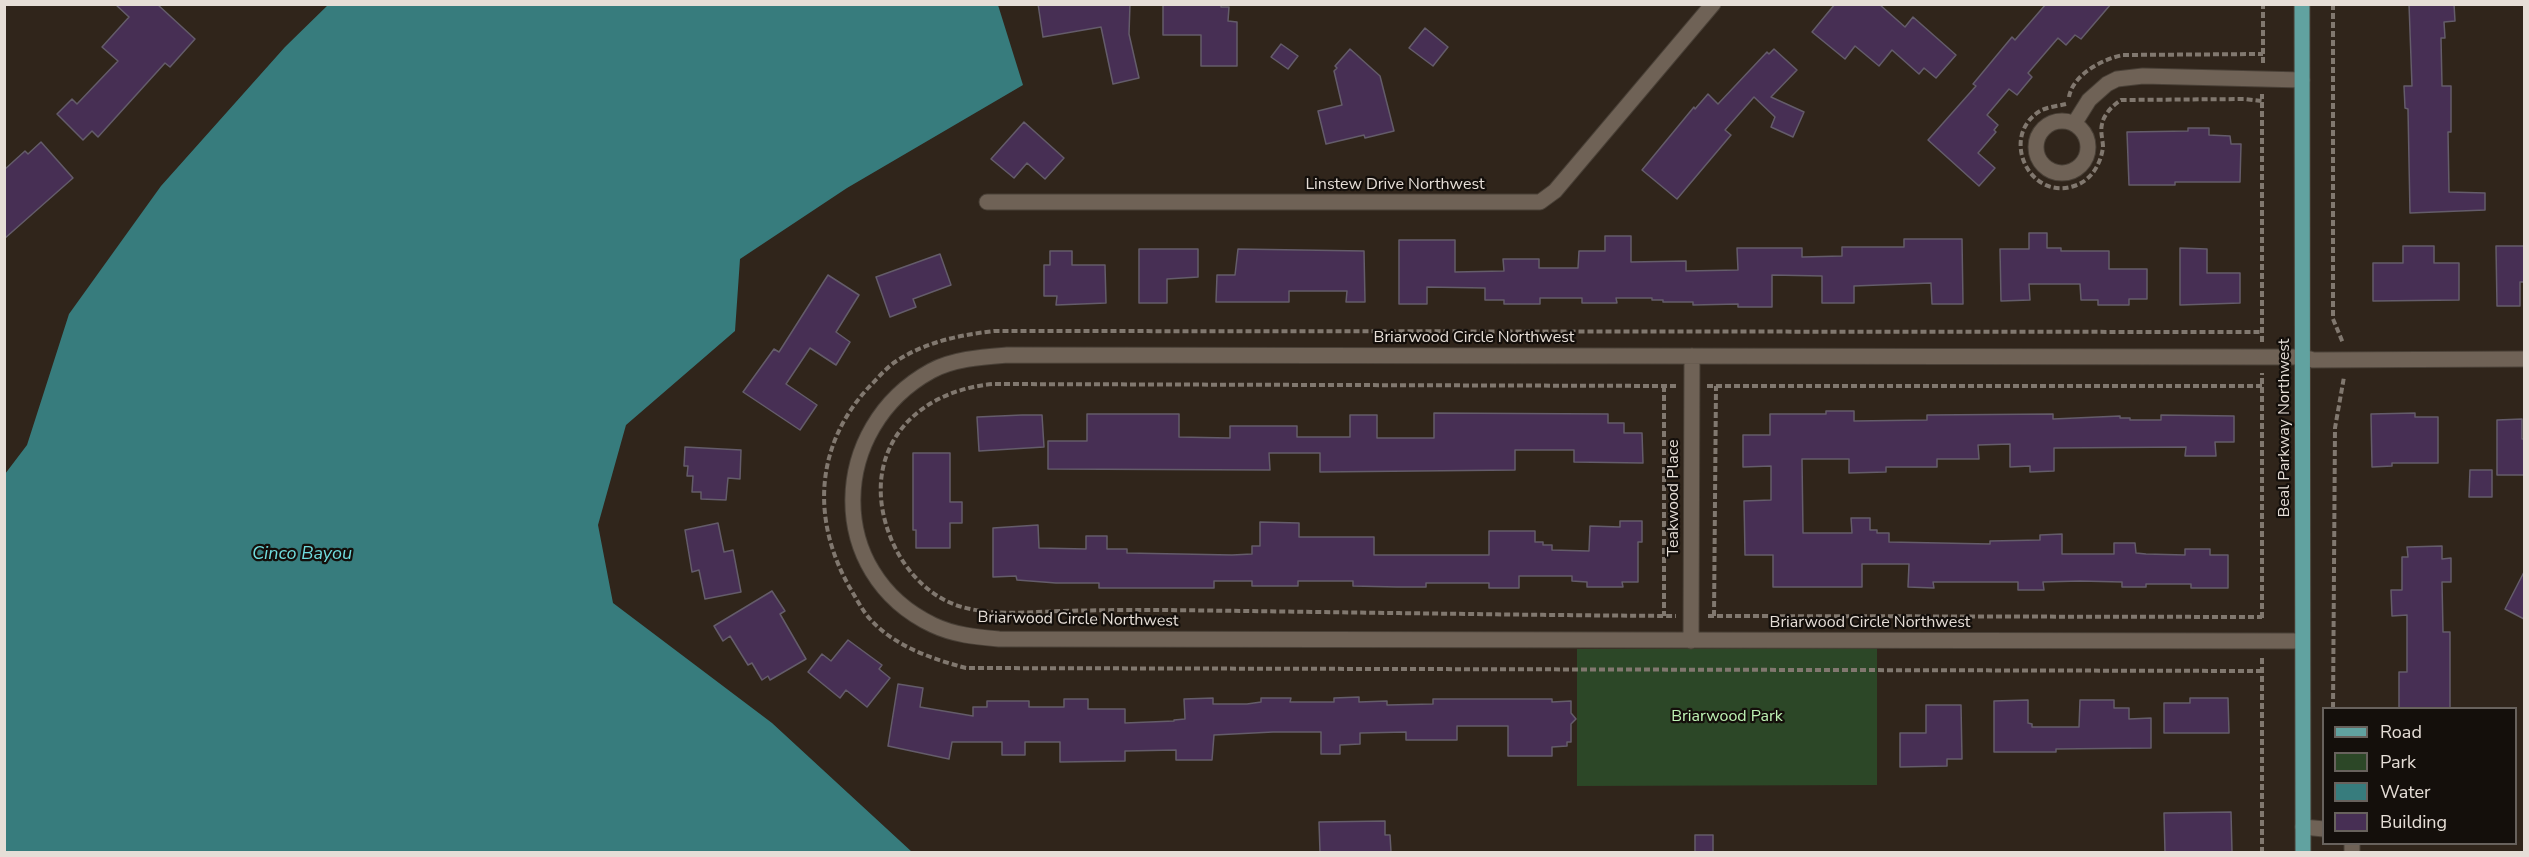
<!DOCTYPE html>
<style>
body{margin:0}
#map{position:relative;width:2529px;height:857px;overflow:hidden;background:#30251b;font-family:"Nunito Sans",sans-serif}
canvas{display:block}
.frame{position:absolute;inset:0;border:6px solid #e6ded7;pointer-events:none}
.legend{position:absolute;left:2322px;top:707px;width:195px;height:138px;box-sizing:border-box;background:#140f0b;border:2px solid #68625d;margin:0;padding:8px 10px;list-style:none;font-size:18px;color:#e6ded7}
.legend li{display:flex;align-items:center;gap:12px;height:30px}
.legend b{width:30px;border:2px solid #68625d}
</style>
<div id="map">
<canvas width="2529" height="857"></canvas>
<div class="frame"></div>
<ul class="legend">
<li><b style="height:8px;background:#61a2a0"></b>Road</li>
<li><b style="height:16px;background:#2c4727"></b>Park</li>
<li><b style="height:16px;background:#377c7d"></b>Water</li>
<li><b style="height:16px;background:#472f54"></b>Building</li>
</ul>
</div>
<script>
const ctx = document.querySelector('canvas').getContext('2d');
ctx.lineJoin = 'round';
function paint(path, color) { ctx.fillStyle = color; ctx.fill(path, 'evenodd'); }
function trace(path, color, width, dash) { ctx.strokeStyle = color; ctx.lineWidth = width; ctx.lineCap = dash ? 'butt' : 'round'; ctx.setLineDash(dash || []); ctx.stroke(path); }
function label(font, color, halo, rows, align = 'center') {
  ctx.font = font + ' "Nunito Sans",sans-serif'; ctx.lineWidth = 4.5; ctx.setLineDash([]); ctx.textBaseline = 'middle'; ctx.strokeStyle = halo; ctx.fillStyle = color; for (const [text, x, y, turn = 0] of rows) {
    ctx.save(); ctx.translate(x, y); ctx.rotate((+turn || 0) * Math.PI / 180); ctx.textAlign = isNaN(turn) ? turn : align; if (halo) ctx.strokeText(text, 0, 0); ctx.fillText(text, 0, 0); ctx.restore();
  }
}
const green = new Path2D(`
 M1877,648v137l-300,1v-137z`);
const water = new Path2D(`
 M329,4l669,1 25,80 -176,103 -107,71 -5,72 -109,94 -28,100 15,78 159,120 140,129h-907v-378l22,-29 42,-131 92,-128 124,-139z`);
const building = new Path2D(`
 M115,4h42l38,35 -25,28 -5,-4 -67,74 -6,-6 -9,9 -26,-26 15,-15 5,5 41,-43 -16,-14 27,-30z
 M1038,4h92l-1,30 10,44 -26,6 -12,-57 -58,10z
 M1163,4h58v3h8l-1,14 9,1v44h-36v-31h-38z
 M1835,4h44l26,23 8,-10 43,38 -20,23 -12,-10 -5,6 -27,-24 -13,16 -24,-20 -10,13 -33,-27z
 M2046,4h65l-30,35 -6,-4 -9,10 -8,-7 -30,35 4,4 -15,18 -8,-6 -22,26 11,10 -4,5 2,2 -18,21 17,15 -16,18 -51,-46 48,-54 -3,-2 39,-47 3,3z
 M2409,4h45l1,17 -11,1 1,16h-4l1,48h9v46h-3l1,60 36,1v17l-75,3 -2,-104 -3,-1 -1,-22h8z
 M1425,28l23,19 -15,19 -24,-18z
 M1281,44l17,12 -10,13 -17,-12z
 M1350,49l30,27 14,55 -29,7 -1,-3 -38,9 -8,-33 24,-6 -8,-34 3,-3 -2,-2z
 M1774,49l23,21 -26,27 33,15 -11,25 -22,-10 4,-10 -21,-20 -29,33 6,5 -54,64 -35,-29 52,-63 1,2 13,-15 10,10 49,-52 2,2z
 M1024,122l40,36 -19,21 -18,-16 -13,15 -23,-19z
 M2188,128h21v7l21,1 1,8h10l-1,38h-65v3h-46l-2,-53 61,-1z
 M41,142l32,36 -69,61v-69l21,-19 3,3z
 M2029,233h18v15h14v3h48v18h38v30h-18v6h-31v-5h-17l-1,-16h-51l1,16 -29,1 -1,-52h29z
 M1605,236h26v26l55,-1v10l52,-1 -1,-22h65v9l40,-1v-9h62v-8h58l1,65h-31l-1,-21 -77,3v17h-32v-27l-50,-1v32h-34v-3l-45,1v-3h-30v-2h-11v-2h-36l1,5h-35v-5h-42v6h-36v-4h-19v-12l-58,-1v17h-28v-64h56v32l49,-1 -1,-12h36v9h39l1,-17h26z
 M2403,246h31v17h25v37l-86,1v-38h30z
 M2496,246h28v36h-4v24h-23z
 M2180,248l27,1v24h33v30l-60,2z
 M1139,249h59v28l-31,2v24h-28z
 M1238,249l126,2 1,51h-19l1,-11h-58v11h-73l1,-27h18z
 M1050,251h22v14h33l1,38 -50,2 1,-9h-13v-31h6z
 M940,254l11,31 -38,14 3,8 -26,10 -14,-40z
 M828,275l31,20 -23,37 14,10 -14,23 -26,-17 -24,36 31,21 -17,25 -57,-38 31,-43 5,3z
 M1826,411h28v10l73,-1v-5l126,-1v5l67,-3v2h10v2h31v-5l73,1v26h-19l1,14h-31l1,-9 -132,1v23l-24,1v-6l-20,1v-23l-32,1 1,14h-42v8h-51v5l-37,1v-14h-47l1,74h49l-1,-15h19v12h7v3h12v9l101,2v-3l50,-1v-5l22,-1v20h52v-11h21l1,10 10,1 39,1v-6h25v6h18v33h-37v-4h-45v3h-24v-5l-42,-1 -37,1 1,8h-26v-8h-85l1,6 -26,-1 1,-23h-47v23h-89v-32h-28l-1,-54 27,-1v-34l-28,1v-32h27v-21h56z
 M1434,413l174,1v9h16v10h18l1,30 -69,-1v-12h-59v20l-195,2v-19h-51l1,17 -222,-1v-28h39v-27h92v23l51,1v-12h67v11h53v-22h27v23h57z
 M2415,413v4h23v46h-46v3l-20,1 -1,-53z
 M1022,415h20l2,32 -65,4 -2,-34z
 M2522,419v20h2v36h-27v-55z
 M685,447l56,3 -1,29 -12,-1 -2,22 -25,-1v-7h-9l1,-16h-6l1,-10h-4z
 M913,453h37v49h12v21h-12v25h-34v-18h-3z
 M2470,470h22v27h-23z
 M1620,521h22v21h-4v40h-16l1,5h-36v-5l-15,-1v-5h-53v12h-30v-5h-63v4h-29l-44,-1v-5h-55v5h-46v-5h-38v7h-115v-5h-43l-39,-3 -1,-4 -23,1v-49l45,-3 1,23 47,1v-13h21v13h20v4l105,2 20,-1v-8h8v-24l39,1v14h75v18h115v-24h46v11h8v3h9v5l37,1 1,-25 30,1z
 M718,523l6,29 9,-2 8,42 -36,7 -6,-29 -7,2 -7,-42z
 M2442,546v13l9,-1v24h-9l1,50h7v76h-51v-36h8v-57l-15,1 -1,-26h11v-33h6l-1,-10z
 M2524,572v47l-19,-10z
 M772,591l13,20 -5,3 26,45 -36,21 -2,-4 -6,4 -10,-17 -4,2 -18,-29 -7,5 -9,-15z
 M848,640l34,25 -3,4 11,9 -23,29 -21,-17 -6,8 -32,-26 14,-18 9,7z
 M898,684l25,4 -3,19 53,9v-9h14v-6h42v6h35v-8h24v10h37v14l49,-2v-1l11,-1 -1,-20 29,-1v6h34l14,-2v-4h30l-1,4h44v-4l25,-1v5l28,-1v4l46,-1v-5h119v3l19,-1v12l5,6 -5,5v18h-4v4l-15,1v9h-44v-30h-51v14h-51v-8l-46,1v11l-20,1v9h-19v-22h-48l-59,3 -2,25h-36v-10l-51,1v10l-65,1v-20h-35v13h-23v-13h-50l-3,17 -61,-13z
 M2190,698h38l1,35h-65v-30h26z
 M2028,700v23l4,1v3h47l1,-27h34v8h15v11l22,-1v30l-95,1v3h-62v-51z
 M1926,705h35l1,54h-15v7l-47,1v-34h26z
 M2231,812l1,40h-67l-1,-39z
 M1385,821v14h5l1,17h-71l-1,-30z
 M1695,835h18v17h-18z`);
const path = new Path2D(`
 M2333,4v315l10,24
 M2263,63v-59
 M2069,97c4,-23 34,-38 54,-42l140,-1
 M2066,104c-8,2 -19,3 -26,7 -41,25 -11,90 34,75 17,-5 27,-22 29,-39 0,-7 -3,-15 -1,-23 2,-10 11,-19 19,-24l123,-1 18,2
 M2262,342v-248
 M1664,386v230
 M1676,386l-683,-2c-86,8 -136,75 -101,157 13,30 38,57 70,66 32,9 67,5 99,4 35,-1 70,-1 104,-1 171,2 341,5 511,6
 M1707,386h555
 M1708,616l554,1
 M1714,616l2,-230
 M2262,618v-245
 M2262,658v194
 M2262,671l-1296,-3c-34,-9 -72,-22 -96,-49 -8,-9 -14,-21 -20,-31 -39,-68 -35,-143 19,-201 8,-8 16,-18 26,-25 30,-20 64,-27 99,-31l1268,1
 M2333,708l2,-280 9,-51`);
const minor = new Path2D(`
 M2036 147a26 26 0 1 1 52 0a26 26 0 1 1-52 0Z
 M2074,124l15,-24 18,-16 10,-5 26,-3 159,4
 M987,202h553l15,-11 158,-187
 M1691,641l1,-285
 M2302,641l-1303,-2c-23,-2 -45,-4 -66,-14 -109,-52 -104,-198 -2,-254 22,-12 51,-14 76,-16l1255,2h41l10,3 211,-1
 M2303,827l21,2
 M2352,844v8`);
const major = new Path2D(`
 M2302,4l1,848`);
const streetNames = [
 ["Linstew Drive Northwest",1395,185],
 ["Briarwood Circle Northwest",1474,338],
 ["Beal Parkway Northwest",2285,428,-90],
 ["Teakwood Place",1674,498,-90],
 ["Briarwood Circle Northwest",1078,620,1],
 ["Briarwood Circle Northwest",1870,623]
];
const parkNames = [
 ["Briarwood Park",1727,717]
];
const waterNames = [
 ["Cinco Bayou",302,555]
];
paint(green, '#2c4727');
paint(water, '#377c7d');
paint(building, '#472f54');
trace(building, '#645c6a', 1.5);
trace(minor, '#494037', 17);
trace(major, '#494037', 17);
trace(path, '#81786f', 4, [6, 3]);
trace(minor, '#6f6256', 15);
trace(major, '#61a2a0', 15);
label('16px', '#e6ded7', '#140f0b', streetNames);
label('16px', '#bff4b5', '#140f0b', parkNames);
label('italic 18px', '#70dcdd', '#140f0b', waterNames);
</script>
